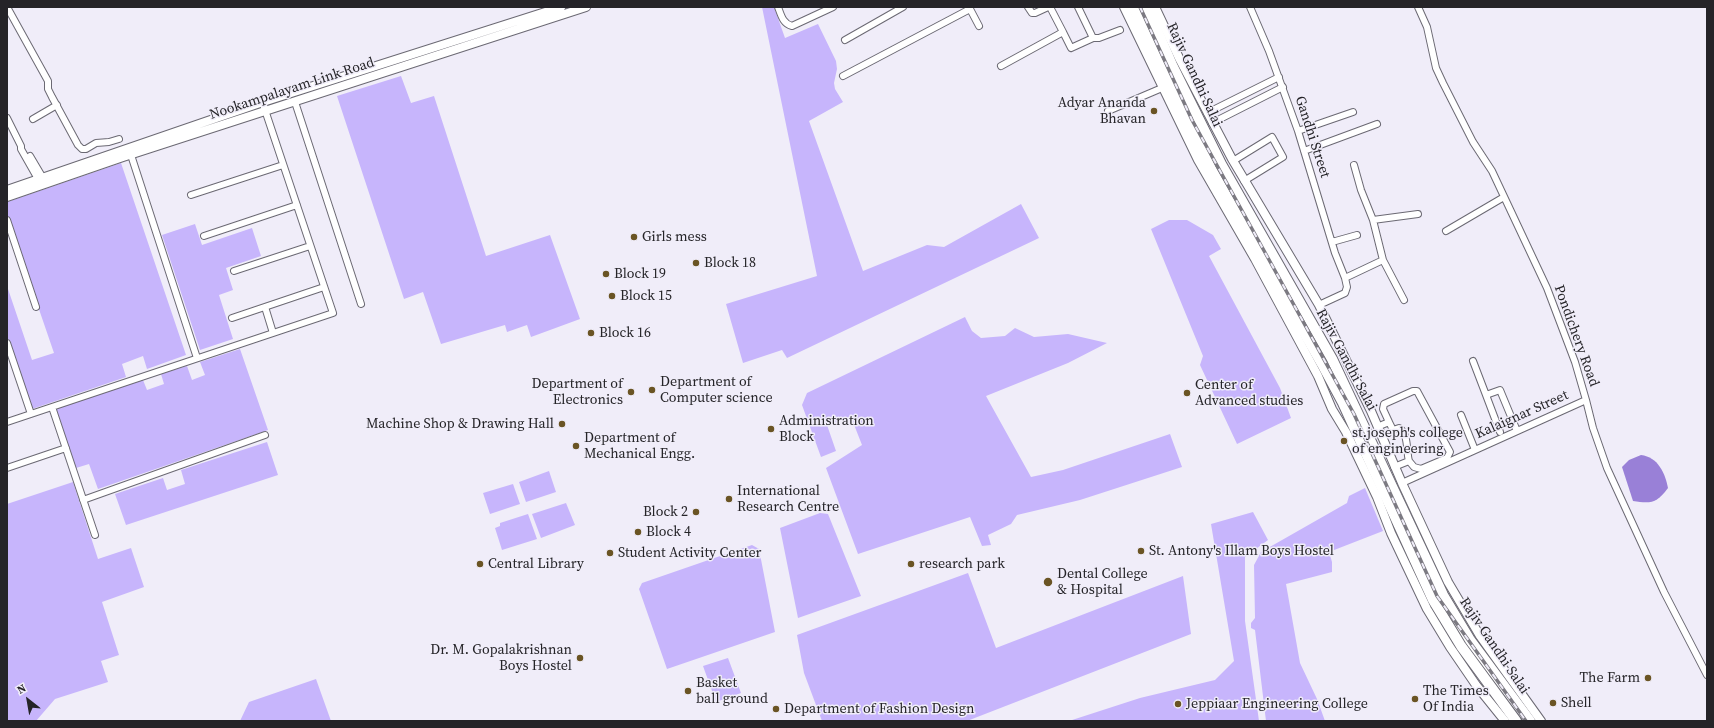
<!DOCTYPE html>
<style>
body{margin:0}
#map{position:relative;width:1714px;height:728px;overflow:hidden;background:#f0edf9;font-family:"Source Serif 4",serif}
canvas{display:block}
.frame{position:absolute;inset:0;border:8px solid #252428;pointer-events:none}
.north{position:absolute;left:8px;top:680px;width:40px;height:40px;-webkit-text-stroke:3px #f0edf9;paint-order:stroke;rotate:329deg;font-size:11px;font-weight:700;line-height:16px;text-align:center;color:#252428}
.north::after{content:'';display:block;margin:auto;width:14px;height:18px;background:#252428;clip-path:polygon(50% 0,100% 100%,50% 72%,0 100%)}
</style>
<div id="map">
<canvas width="1714" height="728"></canvas>
<div class="frame"></div>
<div class="north">N</div>
</div>
<script>
const ctx = document.querySelector('canvas').getContext('2d');
ctx.lineJoin = 'round';
function paint(path, color) { ctx.fillStyle = color; ctx.fill(path, 'evenodd'); }
function trace(path, color, width, dash) { ctx.strokeStyle = color; ctx.lineWidth = width; ctx.lineCap = dash ? 'butt' : 'round'; ctx.setLineDash(dash || []); ctx.stroke(path); }
function label(font, color, halo, rows, align = 'center') {
  ctx.font = font + ' "Source Serif 4",serif'; ctx.lineWidth = 3; ctx.setLineDash([]); ctx.textBaseline = 'middle'; ctx.strokeStyle = halo; ctx.fillStyle = color; for (const [text, x, y, turn = 0] of rows) {
    ctx.save(); ctx.translate(x, y); ctx.rotate((+turn || 0) * Math.PI / 180); ctx.textAlign = isNaN(turn) ? turn : align; if (halo) ctx.strokeText(text, 0, 0); ctx.fillText(text, 0, 0); ctx.restore();
  }
}
const green = new Path2D(`
 M762,7h12l11,31 33,-14 18,37 1,8 -3,14 1,6 8,13 -34,19 54,150 64,-26 17,2 77,-43 18,34 -252,120 -5,-8 -39,13 -17,-59 91,-28z
 M401,76l10,27 23,-7 52,160 64,-21 30,84 -49,18 -4,-12 -20,7 -2,-7 -64,19 -18,-52 -19,7 -67,-203z
 M121,163l65,192 -39,14 -4,-13 -21,8 4,13 -94,32 -25,-73v-50l25,74 22,-7 -47,-137v-14z
 M1169,220h18l26,15 8,14 -12,7 71,132 11,30 -54,26 -37,-79 3,-9 -52,-127z
 M195,224l7,21 50,-17 9,28 -35,12 7,22 -14,5 14,44 -33,11 -38,-115z
 M965,317l7,14 9,7 24,-2 10,-8 19,9 34,-3 39,9 -39,20 -82,33 45,81 32,-7 107,-36 12,33 -102,33 -63,15 -6,9 -23,11 3,10 -9,1 -12,-29 -112,37 -32,-86 36,-23 -11,-28 -24,8 9,26 -15,6 -19,-52 5,-12z
 M240,349l28,81 -170,59 -9,-25 -13,4 -20,-59 87,-29 4,10 17,-6 -3,-10 26,-8 5,14 13,-5 -5,-13z
 M267,442l11,33 -152,50 -11,-31 48,-16 4,12 18,-6 -4,-14z
 M549,471l7,21 -30,10 -7,-20z
 M73,482l25,77 33,-11 13,39 -42,15 17,53 -18,6 7,21 -53,17 -19,22h-29v-217z
 M513,484l7,20 -30,10 -7,-21z
 M1365,488l18,43 -54,21 3,10v10l-46,12 14,79 17,36 8,22h-59l-11,-91 -4,-2v-5l4,-5 -1,-53 7,-13 86,-49 2,-7z
 M566,503l9,22 -34,13 -9,-24z
 M1253,512l15,28 -23,17v64l14,100h-190l71,-23 75,-18 19,-19 -23,-137z
 M820,513l8,1 33,82 -63,22 -18,-90z
 M528,514l9,25 -35,11 -7,-22 5,-2v-3z
 M752,545l7,4 16,83 -108,37 -28,-80 3,-6z
 M968,573l28,75 187,-72 8,58 -224,87h-145l-18,-48 -7,-38z
 M728,658l13,35 -25,9 -13,-36z
 M316,679l15,42h-91l9,-19z`);
const water = new Path2D(`
 M1641,455c17,2 24,18 27,33 -11,15 -17,16 -35,13l-11,-34 7,-7z`);
const minor = new Path2D(`
 M7,7l41,74v8l4,8 26,48 4,4h4l10,-6 13,-1 10,-3
 M778,7c3,8 5,17 14,19l41,-19
 M969,7l10,19
 M1028,7l4,6h3l13,-6
 M1050,7l13,25
 M1078,7l15,31h6l21,-8
 M1250,7l19,44 29,80 37,122 10,25 2,9 -2,6 -26,12
 M1418,7l9,20 9,41 7,15 30,59 19,29 55,117 28,74 11,38 7,28 14,40 57,124 43,83
 M845,40l58,-33
 M1001,66l62,-34 8,16 22,-10
 M843,76l127,-67
 M295,102l66,202
 M1108,111l54,-23
 M1207,113l72,-36
 M7,118l14,28v3l17,30
 M33,119l24,-14
 M1212,123l71,-36
 M1298,131l55,-19
 M1304,151l73,-27
 M131,155l66,203
 M30,156l13,22
 M1233,161l39,-24 11,20 -39,24
 M1354,165l7,25 12,30 10,40 21,40
 M191,195l92,-30
 M7,220l29,87
 M1373,220l45,-6
 M1446,231l58,-34
 M204,236l93,-31
 M1332,242l25,-7
 M234,271l76,-25
 M1345,278l38,-18
 M265,307l8,26
 M232,318l92,-31
 M7,343l24,71
 M1473,361l13,34 14,-5 17,41
 M1486,395l14,37
 M52,407l43,128
 M1461,415l14,35
 M7,422l326,-109 -69,-206
 M1389,422l4,8 6,-2c10,6 7,23 10,33
 M1377,427l12,-5 -6,-13 1,-5 29,-13h4l33,61 -3,6 -26,11 -7,-2 -5,-6 -15,6
 M7,468l59,-20
 M1402,483l184,-83
 M83,500l182,-65`);
const tertiary = new Path2D(`
 M1124,7l74,153 57,99 63,117 14,33 14,23 31,65 14,36 36,76 23,38 26,38 29,36
 M1155,7l25,53 52,99 87,146 52,106 31,72 46,99 32,54 61,85
 M7,190l256,-88 298,-95
 M7,197l116,-40 463,-150`);
const primary = new Path2D(`
 M1133,7l29,63 49,99 111,195 21,39 90,197 28,46 55,75
 M1147,7l25,58 49,99 111,195 111,236 27,45 60,81`);
const rail = new Path2D(`
 M1140,7l52,113 162,294 83,182 89,125`);
const markers = [
 [1154,111,4,"#6a5424"],
 [634,237,4,"#6a5424"],
 [696,263,4,"#6a5424"],
 [606,274,4,"#6a5424"],
 [612,296,4,"#6a5424"],
 [591,333,4,"#6a5424"],
 [652,390,4,"#6a5424"],
 [631,392,4,"#6a5424"],
 [1187,393,4,"#6a5424"],
 [562,424,4,"#6a5424"],
 [771,429,4,"#6a5424"],
 [1344,441,4,"#6a5424"],
 [576,446,4,"#6a5424"],
 [729,499,4,"#6a5424"],
 [696,512,4,"#6a5424"],
 [638,532,4,"#6a5424"],
 [1141,551,4,"#6a5424"],
 [610,553,4,"#6a5424"],
 [480,564,4,"#6a5424"],
 [911,564,4,"#6a5424"],
 [1048,582,5,"#6a5424"],
 [580,658,4,"#6a5424"],
 [1648,678,4,"#6a5424"],
 [688,691,4,"#6a5424"],
 [1415,699,4,"#6a5424"],
 [1553,703,4,"#6a5424"],
 [1178,704,4,"#6a5424"],
 [776,709,4,"#6a5424"]
];
const streetNames = [
 ["Rajiv Gandhi Salai",1194,75,65],
 ["Nookampalayam Link Road",292,89,-18],
 ["Gandhi Street",1312,137,72],
 ["Pondichery Road",1576,336,70],
 ["Rajiv Gandhi Salai",1346,360,62],
 ["Kalaignar Street",1522,415,-24],
 ["Rajiv Gandhi Salai",1494,646,56]
];
const poiNames = [
 ["Adyar Ananda",1146,103,"right"],
 ["Bhavan",1146,119,"right"],
 ["Girls mess",642,237],
 ["Block 18",704,263],
 ["Block 19",614,274],
 ["Block 15",620,296],
 ["Block 16",599,333],
 ["Department of",660,382],
 ["Computer science",660,398],
 ["Department of",623,384,"right"],
 ["Electronics",623,400,"right"],
 ["Center of",1195,385],
 ["Advanced studies",1195,401],
 ["Administration",779,421],
 ["Block",779,437],
 ["Machine Shop & Drawing Hall",554,424,"right"],
 ["st.joseph's college",1352,433],
 ["of engineering",1352,449],
 ["Department of",584,438],
 ["Mechanical Engg.",584,454],
 ["International",737,491],
 ["Research Centre",737,507],
 ["Block 2",688,512,"right"],
 ["Block 4",646,532],
 ["St. Antony's Illam Boys Hostel",1149,551],
 ["Student Activity Center",618,553],
 ["Central Library",488,564],
 ["research park",919,564],
 ["Dental College",1057,574],
 ["& Hospital",1057,590],
 ["Dr. M. Gopalakrishnan",572,650,"right"],
 ["Boys Hostel",572,666,"right"],
 ["The Farm",1640,678,"right"],
 ["Basket",696,683],
 ["ball ground",696,699],
 ["The Times",1423,691],
 ["Of India",1423,707],
 ["Shell",1561,703],
 ["Jeppiaar Engineering College",1186,704],
 ["Department of Fashion Design",784,709]
];
paint(green, '#c7b5fc');
paint(water, '#9980d7');
trace(minor, '#6b6973', 8);
trace(tertiary, '#6b6973', 10);
trace(primary, '#6b6973', 12);
trace(minor, '#fff', 6);
trace(tertiary, '#fff', 8);
trace(primary, '#fff', 10);
trace(rail, '#7c7a82', 3.5);
trace(rail, '#f0edf9', 2, [6]);
for (const [x, y, r, color] of markers) { const dot = new Path2D(); dot.arc(x, y, r, 0, 2 * Math.PI); ctx.fillStyle = color; ctx.fill(dot); trace(dot, '#f0edf9', 1.5); }
label('14px', '#252428', '#f0edf9', streetNames);
label('14px', '#252428', '#f0edf9', poiNames, 'left');
</script>
